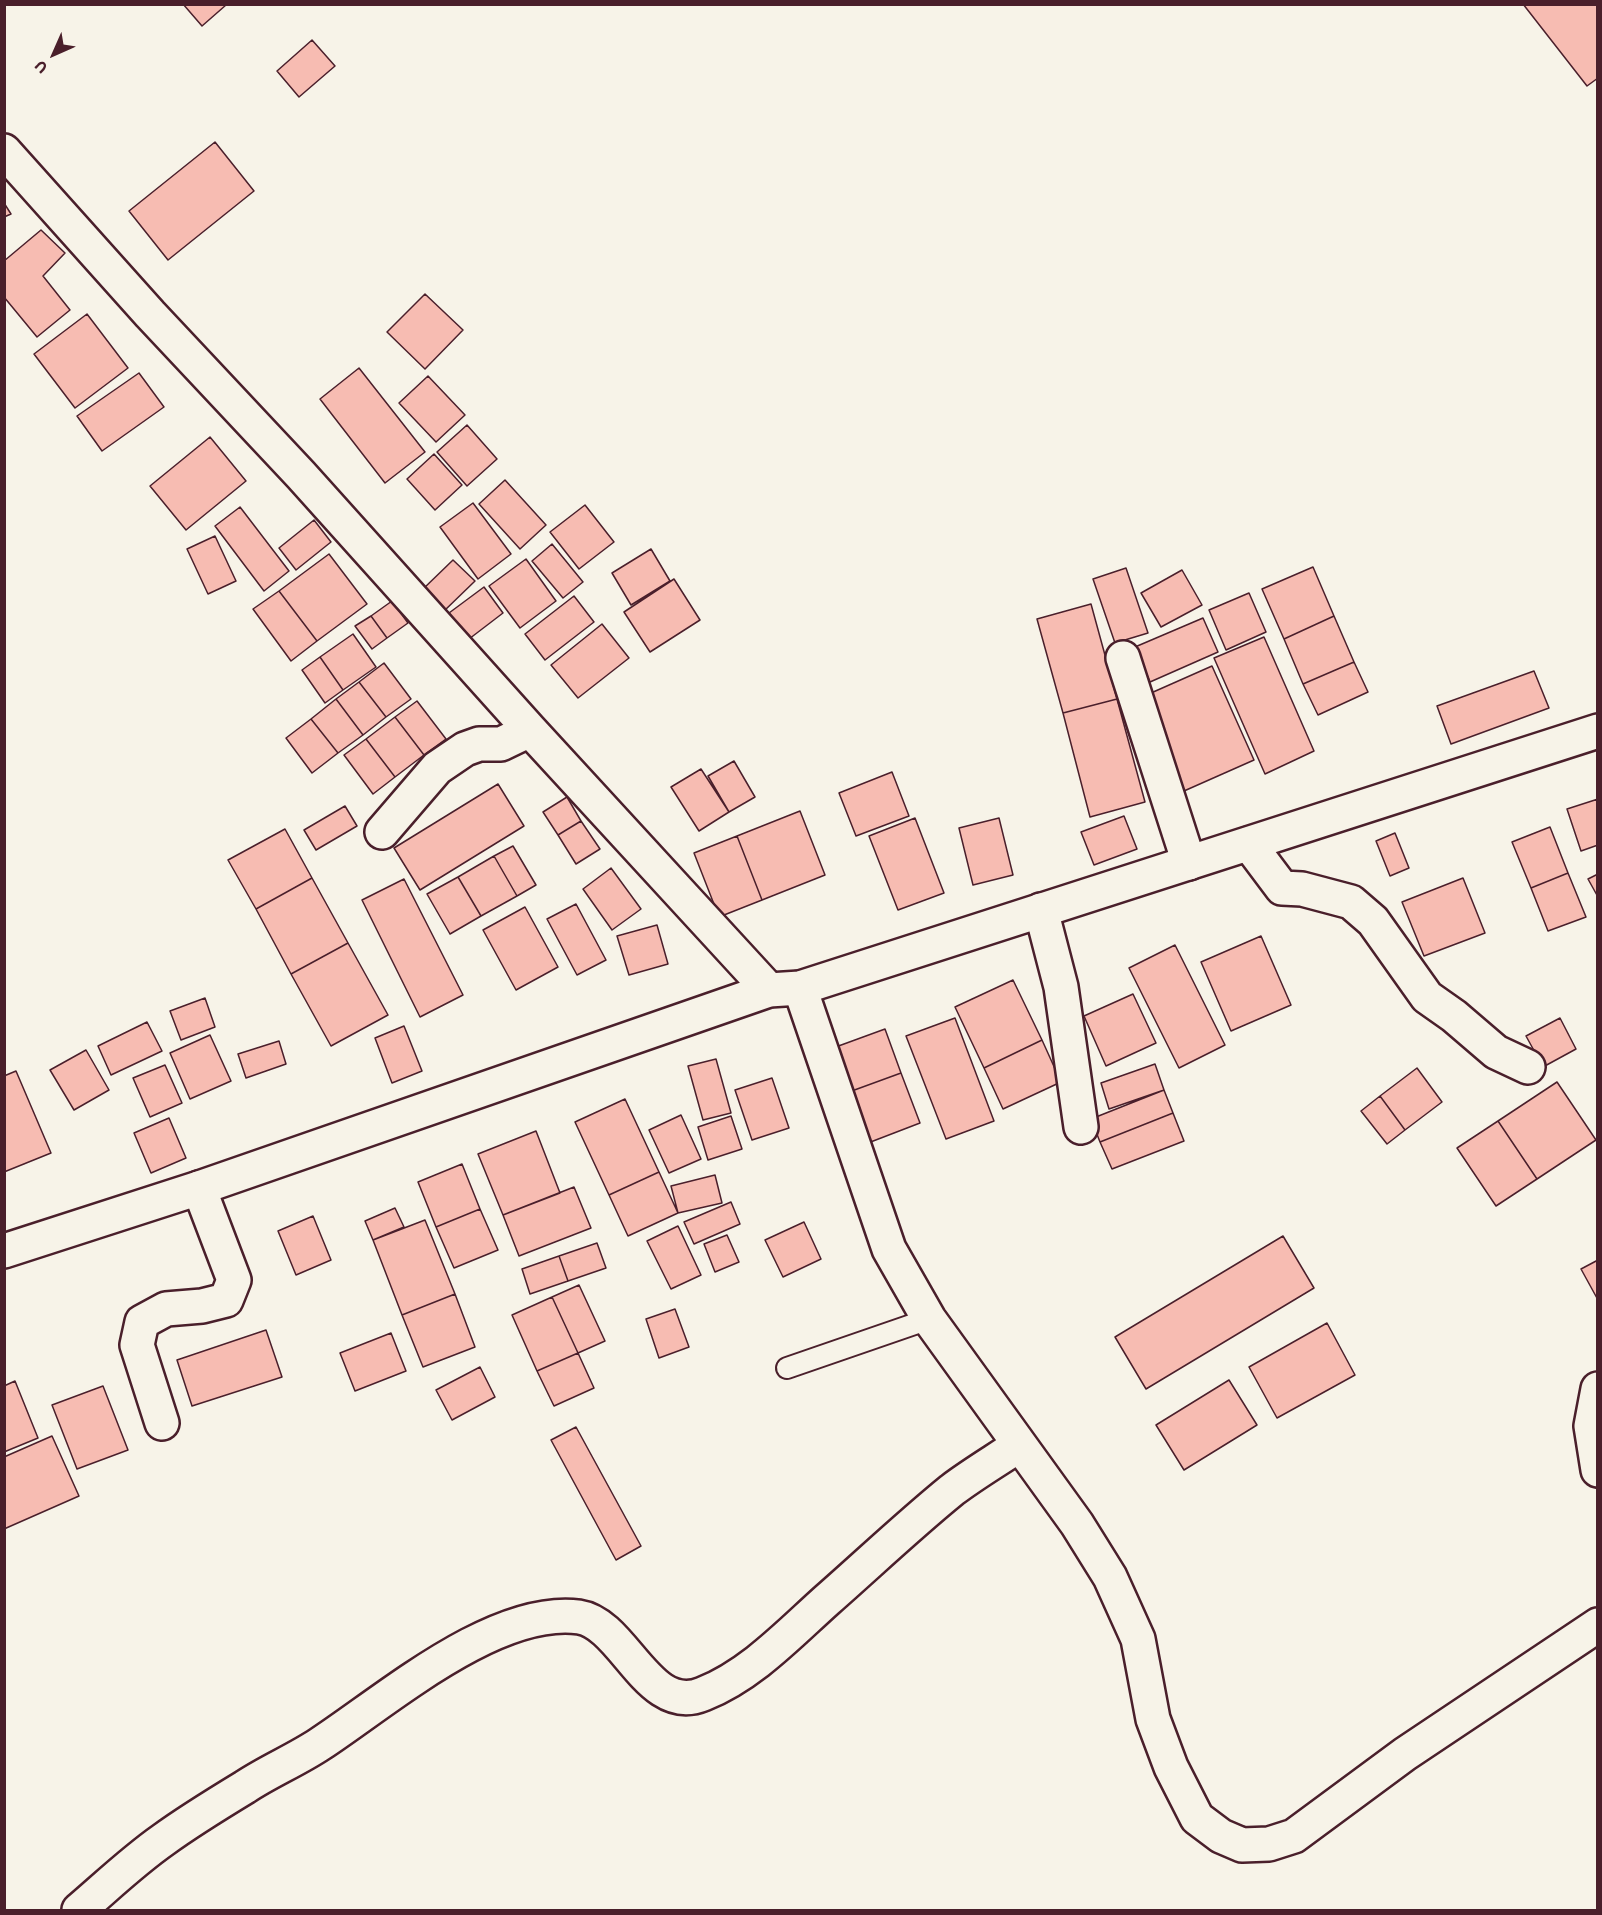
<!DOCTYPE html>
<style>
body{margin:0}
#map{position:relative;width:1602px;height:1915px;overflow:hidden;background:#f7f3e8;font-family:Itim,sans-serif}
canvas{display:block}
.frame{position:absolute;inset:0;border:6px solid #4a1f2b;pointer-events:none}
.north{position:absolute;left:24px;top:24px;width:60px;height:60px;-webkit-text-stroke:4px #f7f3e8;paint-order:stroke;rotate:225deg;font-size:16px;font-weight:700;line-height:24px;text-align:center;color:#4a1f2b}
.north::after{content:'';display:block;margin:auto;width:21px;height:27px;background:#4a1f2b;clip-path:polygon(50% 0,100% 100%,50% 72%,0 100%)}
</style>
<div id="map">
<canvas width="1602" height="1915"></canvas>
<div class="frame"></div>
<div class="north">U</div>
</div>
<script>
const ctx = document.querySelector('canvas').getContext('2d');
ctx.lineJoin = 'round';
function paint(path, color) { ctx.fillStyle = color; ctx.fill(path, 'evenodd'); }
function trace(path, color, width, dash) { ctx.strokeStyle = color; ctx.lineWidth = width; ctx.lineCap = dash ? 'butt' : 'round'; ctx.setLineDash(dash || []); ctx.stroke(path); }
const building = new Path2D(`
 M183,4h43v1l-24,21z
 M1523,4h75v74l-11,8z
 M312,40l23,26 -36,31 -22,-26z
 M215,142l39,49 -86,69 -39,-49z
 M4,203l7,11 -7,3z
 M41,230l24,23 -22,23 27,34 -33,27 -33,-40v-36z
 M425,294l38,36 -38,39 -38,-37z
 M87,314l41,54 -53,40 -41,-54z
 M359,368l66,84 -40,31 -65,-84z
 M139,373l25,34 -62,44 -25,-35z
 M428,376l37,39 -29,27 -37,-39z
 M467,425l30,34 -30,27 -30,-34z
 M210,437l36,44 -60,49 -36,-44z
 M434,454l28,31 -27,25 -28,-31z
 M505,480l41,45 -26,24 -41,-45z
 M473,503l38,51 -33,25 -38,-52z
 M585,505l29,37 -35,27 -29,-37z
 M240,507l49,64 -25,20 -49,-65z
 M314,520l17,22 -35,28 -17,-22z
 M215,536l21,45 -28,13 -21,-45z
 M552,544l31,38 -20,16 -31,-37z
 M651,549l19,32 -39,24 -19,-32z
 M329,554l38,50 -50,37 -38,-50z
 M526,559l30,42 -36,27 -31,-42z
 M453,560l22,21 -32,31 -21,-22z
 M1313,567l21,49 -50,23 -22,-50z
 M1126,568l22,65 -33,10 -22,-64z
 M1182,570l20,35 -41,22 -20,-34z
 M674,579l26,41 -50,32 -26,-40z
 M484,587l19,26 -34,26 -20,-26z
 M279,591l38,50 -26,20 -38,-52z
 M1249,593l17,39 -40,18 -17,-40z
 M574,596l20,26 -49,38 -20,-26z
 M392,601l16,22 -21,15 -16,-22z
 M1091,604l26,95 -54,14 -26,-94z
 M371,616l16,22 -15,11 -17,-23z
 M1334,616l20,46 -51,22 -19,-45z
 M1203,618l15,34 -68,30 -15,-35z
 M602,624l27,34 -51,40 -27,-33z
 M353,634l23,33 -33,23 -23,-33z
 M1264,637l50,114 -49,23 -51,-116z
 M320,657l23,33 -18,13 -23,-33z
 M1354,662l14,30 -50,23 -15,-31z
 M384,663l27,36 -25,18 -27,-35z
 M1212,666l42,94 -70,31 -42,-94z
 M1534,671l15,37 -98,36 -14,-38z
 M359,682l27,35 -23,18 -27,-36z
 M336,699l27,36 -25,18 -27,-34z
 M1117,699l28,103 -55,15 -27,-104z
 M417,701l29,38 -22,16 -29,-38z
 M395,717l29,38 -29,22 -29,-38z
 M311,719l27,34 -26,20 -26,-35z
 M366,739l29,38 -22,17 -29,-39z
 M734,761l21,36 -26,15 -21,-36z
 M701,769l28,43 -30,19 -28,-44z
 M892,772l17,44 -53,20 -17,-43z
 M498,784l26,42 -104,64 -26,-42z
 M567,797l14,24 -23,14 -15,-23z
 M1598,799v46l-17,6 -14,-42z
 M345,806l12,20 -41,24 -12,-20z
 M800,811l25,64 -63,25 -25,-64z
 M1124,816l13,33 -43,16 -13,-33z
 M915,818l29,75 -46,17 -29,-74z
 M999,818l14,57 -40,10 -14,-57z
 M581,821l19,28 -24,15 -18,-29z
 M1550,827l18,46 -37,15 -19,-46z
 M285,829l27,49 -56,31 -28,-49z
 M1395,833l14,35 -19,8 -14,-35z
 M737,836l25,64 -43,17 -25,-64z
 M513,846l23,39 -19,11 -23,-40z
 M494,856l23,40 -36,20 -23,-39z
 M611,868l30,41 -29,21 -29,-41z
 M1568,873l18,44 -38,14 -17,-43z
 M1598,874v23l-10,-18z
 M458,877l23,39 -31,18 -23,-40z
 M312,878l36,65 -57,31 -35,-65z
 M1463,878l22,55 -61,23 -22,-54z
 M404,879l59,116 -43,22 -58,-117z
 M576,904l30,56 -29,15 -30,-56z
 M525,907l33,60 -42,23 -33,-60z
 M657,925l11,39 -39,11 -12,-39z
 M1261,936l30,69 -60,26 -30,-69z
 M348,943l40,72 -57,31 -40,-72z
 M1175,945l50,100 -46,23 -50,-100z
 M1013,980l29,60 -58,28 -29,-61z
 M1133,994l23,49 -50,23 -22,-50z
 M205,998l10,29 -34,13 -11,-29z
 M955,1018l39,103 -48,18 -40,-103z
 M1560,1018l16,31 -33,18 -17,-31z
 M147,1022l15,29 -51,24 -13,-29z
 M404,1026l18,45 -30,12 -17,-45z
 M885,1029l16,44 -52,19 -16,-44z
 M210,1035l21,46 -41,18 -20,-46z
 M1042,1040l19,42 -58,27 -19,-41z
 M279,1041l7,23 -40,14 -8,-24z
 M86,1050l23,40 -35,20 -24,-40z
 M716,1059l15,54 -28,7 -15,-54z
 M1155,1064l9,26 -55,19 -8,-26z
 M165,1065l17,38 -32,14 -17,-39z
 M1417,1068l25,34 -37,28 -25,-34z
 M16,1071l35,82 -47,19v-96z
 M901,1073l19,50 -52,20 -19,-51z
 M772,1078l17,50 -37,12 -17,-50z
 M1557,1082l39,58 -59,39 -39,-58z
 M1164,1090l9,23 -73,29 -9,-23z
 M1380,1096l25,34 -18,14 -26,-33z
 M625,1099l34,73 -50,23 -34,-73z
 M1173,1113l11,28 -72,28 -12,-27z
 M681,1115l20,44 -32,14 -20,-43z
 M731,1116l11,33 -34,11 -10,-33z
 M169,1118l17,40 -35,15 -17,-40z
 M1498,1121l39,58 -41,27 -39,-58z
 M536,1131l24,62 -57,22 -25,-61z
 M462,1164l18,45 -44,18 -18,-45z
 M659,1172l19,41 -50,23 -19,-41z
 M715,1175l7,28 -44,10 -7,-27z
 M574,1187l17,41 -72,28 -16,-41z
 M731,1202l9,22 -46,20 -10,-22z
 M395,1208l9,19 -31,13 -8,-19z
 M480,1209l18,41 -44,18 -18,-41z
 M313,1216l18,44 -35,15 -18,-44z
 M425,1220l30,74 -53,21 -29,-75z
 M804,1222l17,37 -38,18 -18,-37z
 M678,1226l23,49 -30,14 -24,-48z
 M727,1235l12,27 -24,10 -11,-28z
 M1283,1236l31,52 -168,101 -31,-52z
 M597,1243l9,25 -38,13 -9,-25z
 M559,1256l9,25 -38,13 -8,-25z
 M1598,1260v40l-17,-31z
 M579,1285l26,56 -27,12 -26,-56z
 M455,1294l20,53 -52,20 -21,-52z
 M552,1297l26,56 -41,18 -25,-56z
 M675,1309l14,38 -30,11 -13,-39z
 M1327,1323l28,52 -78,43 -28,-51z
 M266,1330l16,47 -90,29 -15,-46z
 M391,1333l15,38 -51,20 -15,-38z
 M578,1353l16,35 -40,18 -17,-35z
 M480,1367l15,30 -43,23 -16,-30z
 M1229,1380l28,45 -73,45 -28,-45z
 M15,1381l23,57 -34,14v-66z
 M103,1386l25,64 -51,19 -25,-64z
 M576,1427l65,119 -25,14 -65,-120z
 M52,1436l27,60 -75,33v-72z`);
const service = new Path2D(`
 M787,1368l142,-49`);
const minor = new Path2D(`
 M4,151l146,163 151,161 229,255 239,260
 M1123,658l66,205
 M382,832l55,-64 28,-19 14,-5h22l29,-14
 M1249,844l33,44 20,1 49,13 22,19 54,76 27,19 42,36 32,15
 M1041,910l20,77 20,140
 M800,988l89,261 40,70 148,205 33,53 28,62 15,80 18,48 26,51 24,18 21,9 27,-1 25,-8 111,-82 193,-129
 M1598,1389l-7,37 7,44
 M162,1423l-25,-78 5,-23 24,-13 36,-3 24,-6 8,-20 -35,-92
 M79,1910c27,-23 54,-49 84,-70 26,-19 54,-36 82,-53 24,-16 51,-27 75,-43 67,-44 175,-138 259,-127 46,7 69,100 124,77 48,-19 86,-60 124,-94 41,-36 82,-75 125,-110 21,-16 45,-30 67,-45`);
const secondary = new Path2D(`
 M4,1251l195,-63 570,-198 31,-2 798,-257`);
paint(building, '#f7bcb2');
trace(building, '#4a1f2b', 1.5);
trace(service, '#4a1f2b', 24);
trace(minor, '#4a1f2b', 38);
trace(secondary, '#4a1f2b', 38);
trace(service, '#f7f3e8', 20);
trace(minor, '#f7f3e8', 33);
trace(secondary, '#f7f3e8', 33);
</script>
